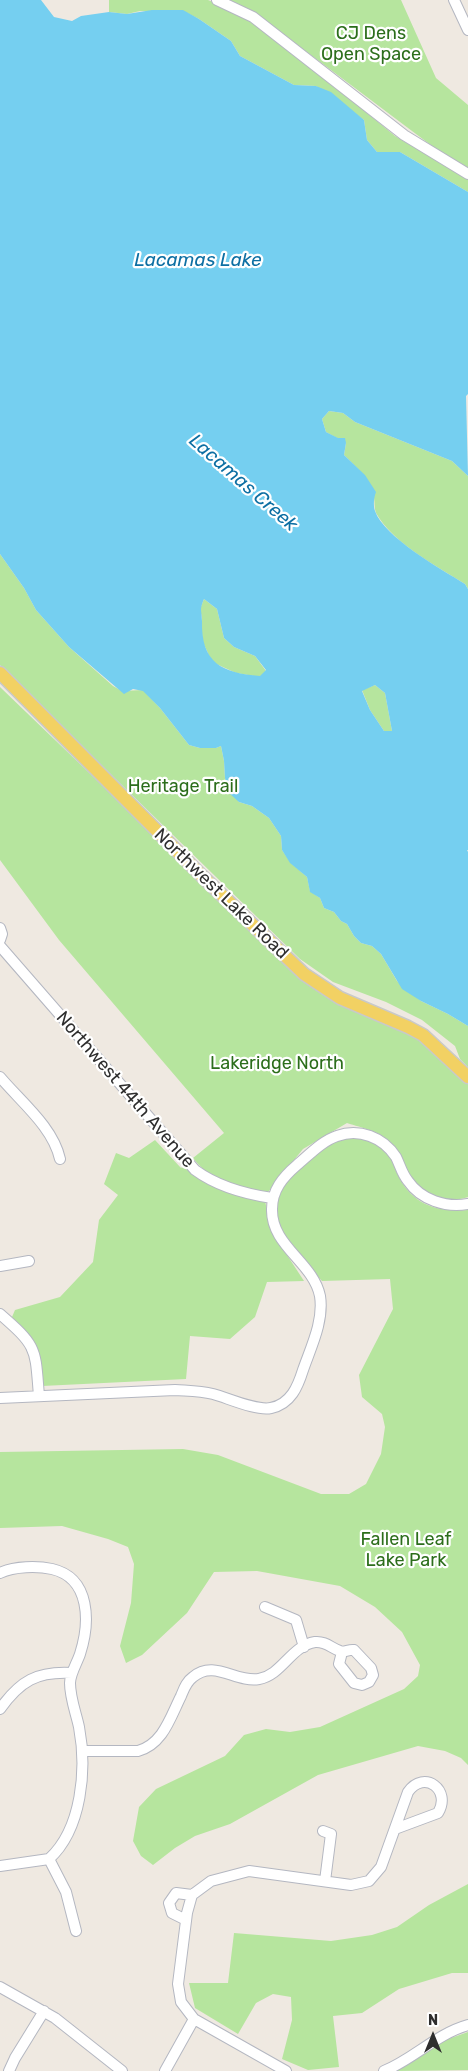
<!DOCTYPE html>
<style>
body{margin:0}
#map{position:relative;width:468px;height:2071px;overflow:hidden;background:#efe9e1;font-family:Rubik,sans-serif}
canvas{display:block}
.north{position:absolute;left:408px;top:2011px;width:50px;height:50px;-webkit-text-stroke:4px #fff;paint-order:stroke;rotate:0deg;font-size:14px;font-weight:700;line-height:20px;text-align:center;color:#2e2e2e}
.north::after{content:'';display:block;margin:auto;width:18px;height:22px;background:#2e2e2e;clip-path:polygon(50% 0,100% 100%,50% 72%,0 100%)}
</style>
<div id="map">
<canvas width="468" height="2071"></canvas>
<div class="north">N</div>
</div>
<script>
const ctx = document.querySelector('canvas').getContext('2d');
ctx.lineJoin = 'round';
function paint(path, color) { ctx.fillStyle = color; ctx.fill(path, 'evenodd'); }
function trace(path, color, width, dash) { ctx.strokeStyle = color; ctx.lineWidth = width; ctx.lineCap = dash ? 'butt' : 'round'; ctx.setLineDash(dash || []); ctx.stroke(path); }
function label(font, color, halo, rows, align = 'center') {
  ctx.font = font + ' Rubik,sans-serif'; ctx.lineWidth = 4.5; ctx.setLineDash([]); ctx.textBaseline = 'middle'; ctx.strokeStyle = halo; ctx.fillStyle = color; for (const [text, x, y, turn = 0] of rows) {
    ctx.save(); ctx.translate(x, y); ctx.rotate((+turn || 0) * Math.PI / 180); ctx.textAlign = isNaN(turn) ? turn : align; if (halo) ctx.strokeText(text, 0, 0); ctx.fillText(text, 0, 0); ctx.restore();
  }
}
const green = new Path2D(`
 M109,0h99l15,6 27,15 49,36 96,79 73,43v13l-68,-40h-23l-10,-12 -3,-20 -48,-34 -22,-1 -54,-29 -9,-15 -32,-22 -16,-8h-43l-13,3 -18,-2z
 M228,0h173l35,78 32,27v64l-11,-5c-74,-53 -144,-111 -221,-161z
 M329,411l14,2 12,9 97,39 16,15v113l-3,-5c-29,-18 -72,-41 -89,-71 -2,-5 -1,-10 -2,-15 -5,-21 -16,-29 -30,-43l2,-12 -20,-11 -4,-13z
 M0,554l24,34 12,22 33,37 44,39 9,5 21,-1 17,18 29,37 11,3h16l5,-2 3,15 1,17 14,24 13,4 17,12 12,18 1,14 9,13 16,14 3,14 10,7 4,10 10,4 7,9 6,3 7,12 7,7 11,3 9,8 16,27 24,20 27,13 20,12v41l-8,-8 -5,-13 -33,-26 -36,-18 -53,-20 -33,-23 -295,-288 -5,-6z
 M204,599l13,10 7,29 10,9 21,9 11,15 -6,6 -24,-4 -24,-11 -11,-24 1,-20 -2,-9z
 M375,685l10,8 7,38h-8l-14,-21 -8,-20z
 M0,687l241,232 27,29 59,46 92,43 49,47v113c-27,9 -50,-6 -63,-29 -4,-8 -8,-18 -13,-24 -11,-13 -30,-16 -45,-21l-44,26 -35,43c-29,-5 -56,-9 -75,-34l31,-25 -165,-193 -59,-80z
 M345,1136c16,1 31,3 42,15 6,7 8,20 13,28 15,27 39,33 68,31v555l-7,-7 -16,-7 -27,-5 -100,29 -88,49 -35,12 -20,12 -22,17 -12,-9 -8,-15 6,-34 17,-18 69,-33 19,-21 22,-6 24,3 30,-5 84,-38 14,-13 2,-11 -18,-33 -27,-25 -35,-21 -83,-15 -43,1 -27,41 -45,42 -16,8 -6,-17 11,-43 3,-39 -6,-17 -20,-8 -46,-13 -62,2v-76l183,-3 35,6 103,39h28l17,-10 15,-30 4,-27 -3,-13 -20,-17 -3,-22 34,-66 -3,-30 -68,2c-8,-10 -38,-40 -42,-50 -1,-3 -1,-8 -2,-12 -7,-42 35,-66 67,-83z
 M155,1140l26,28 5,-4 79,36 5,29 34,52 -37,1 -12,35 -25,22 -40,-3 -4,43 -144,7c-3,-35 -3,-44 -30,-69l3,-7 45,-13 33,-35 6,-42 19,-25 -14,-11 12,-31 13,5z
 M468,1884v89h-16l-53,16 -37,24 -29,3 6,51 -31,3 -26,-11 10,-39 -1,-23 -18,-3 -17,9 -18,31 -43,-26 -6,-25h39l6,-50 97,8 41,-6 25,-8 32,-22z
 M468,2032v38l-73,1 42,-28z`);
const water = new Path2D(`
 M0,0h41l13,17 18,4 9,-5 28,-4 18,2 25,-4h31l16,9 32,22 9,15 54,29 22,1 15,6 33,28 3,20 10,12h23l68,40v202l-2,2 2,80 -16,-15 -97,-39 -12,-9 -14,-2 -7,8 4,13 12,6h7l1,5 -2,12 21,20 11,17c-2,5 -3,13 -1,19 9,26 66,58 90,73l3,5v261h-1l1,2v174l-20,-12 -27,-13 -19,-12 -21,-35 -9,-8 -11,-3 -7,-7 -7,-12 -6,-3 -7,-9 -10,-4 -4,-10 -10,-6 -3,-15 -17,-14 -8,-13 -1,-14 -12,-18 -17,-12 -13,-4 -10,-9 -4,-15 -1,-17 -3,-15 -5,2h-16l-11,-3 -29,-37 -17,-17 -10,-2 -9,5 -55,-47 -33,-37 -12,-22 -24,-34zM204,599l13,10 7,29 10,9 21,9 11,14 -6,6c-38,-3 -59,-13 -58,-55 0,-11 -3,-10 2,-22zM375,685l10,8 7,38h-8l-14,-21 -8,-19z`);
const minor = new Path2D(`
 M217,0l36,17 151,118 64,39
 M454,0l14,30
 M0,928l2,6 -2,6
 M0,946l195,224c23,17 50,24 77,28
 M0,1077c21,25 53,50 60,82
 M0,1266l29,-5
 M0,1314c38,33 35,34 39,82
 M0,1398l175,-8c13,1 25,1 38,4 15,4 43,17 58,14 20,-4 27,-22 32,-38 8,-23 21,-49 17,-74 -7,-34 -49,-50 -48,-87 0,-19 11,-32 25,-44 12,-10 25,-24 40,-29 22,-8 46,1 59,21 4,8 6,17 12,24 13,19 38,27 60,23
 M0,1573c14,-7 38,-7 52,-4 39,9 38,54 28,85 -3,9 -10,20 -10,29 0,15 6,30 9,44 8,42 3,102 -30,132
 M265,1607l31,13 8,27
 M0,1709c20,-28 37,-38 72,-36
 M82,1751h56c25,-7 32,-33 43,-55 3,-7 5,-14 12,-19 21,-18 43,6 66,2 23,-4 32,-33 56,-37 11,-1 16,6 25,9 4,2 9,-2 14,-1l17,18 2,7 -4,7 -7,3 -8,-2 -15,-19 3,-12
 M323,1831l8,3 -6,47
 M49,1859l17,33 10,39
 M0,1866l49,-7
 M186,1920l-14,-7 -3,-10 7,-10 16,2
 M0,1987l55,31 67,53
 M9,2071l6,-13 29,-47
 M165,2071l29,-52
 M286,2071l-92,-52 -13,-17 -3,-18 9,-71 5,-18 19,-14 38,-10 102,14 18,-4 12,-14 27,-75c16,-23 44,-2 30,21l-43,16
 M384,2071c30,-12 52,-37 84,-46`);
const major = new Path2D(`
 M0,673l202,203 102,98 36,24 68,29 15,8 45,42`);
const parkNames = [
 ["CJ Dens",371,34],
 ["Open Space",371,55],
 ["Heritage Trail",183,787],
 ["Lakeridge North",277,1064],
 ["Fallen Leaf",406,1540],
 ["Lake Park",406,1561]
];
const streetNames = [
 ["Northwest Lake Road",221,894,44],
 ["Northwest 44th Avenue",125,1090,49]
];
const waterNames = [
 ["Lacamas Lake",198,261],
 ["Lacamas Creek",243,483,41]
];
paint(green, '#b6e59e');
paint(water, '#75cff0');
trace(minor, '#b4b7c1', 12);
trace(major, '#c9c9c9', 15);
trace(minor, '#fff', 10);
trace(major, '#f2d163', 12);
label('18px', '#2c6e1b', '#fff', parkNames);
label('18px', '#2e2e2e', '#fff', streetNames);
label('italic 19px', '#0d6fa3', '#fff', waterNames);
</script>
